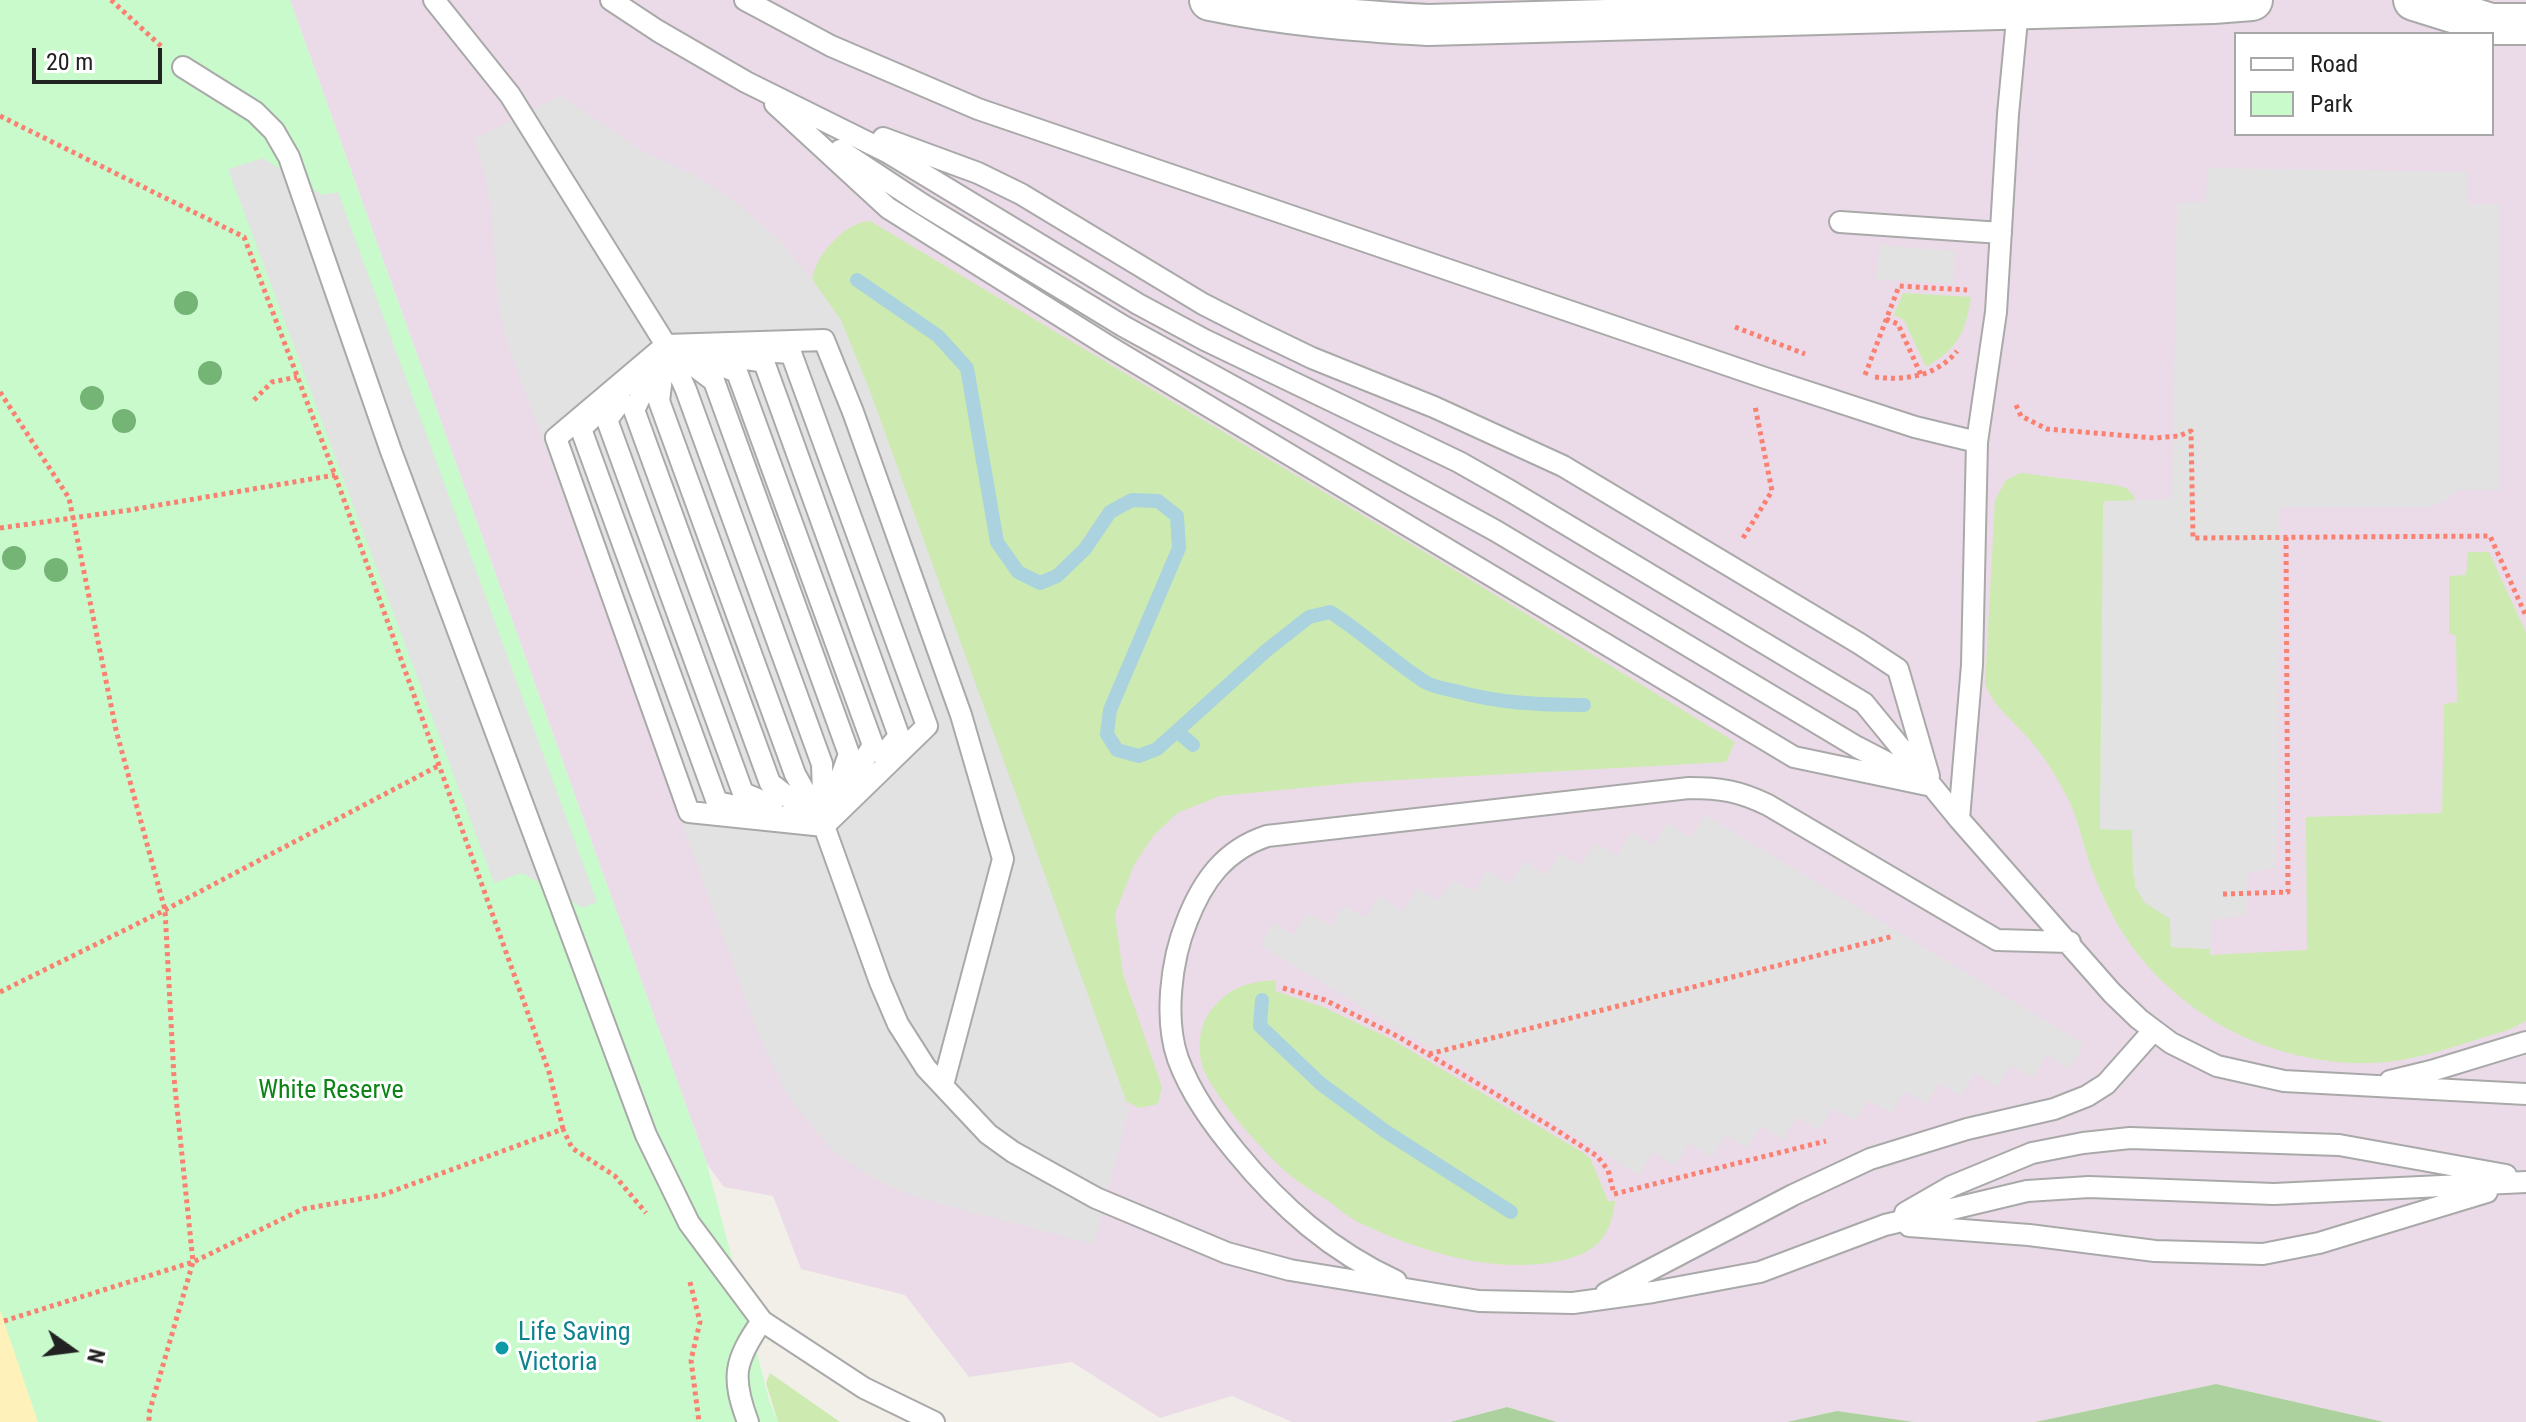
<!DOCTYPE html>
<style>
body{margin:0}
#map{position:relative;width:2526px;height:1422px;overflow:hidden;background:#f2efe9;font-family:"Roboto Condensed",sans-serif}
canvas{display:block}
.legend{position:absolute;left:2234px;top:32px;width:260px;height:104px;box-sizing:border-box;background:#fff;border:2px solid #a7a7a7;margin:0;padding:10px 14px;list-style:none;font-size:24px;color:#222}
.legend li{display:flex;align-items:center;gap:16px;height:40px}
.legend b{width:40px;border:2px solid #a7a7a7}
.north{position:absolute;left:32px;top:1310px;width:80px;height:80px;-webkit-text-stroke:6px #fff;paint-order:stroke;rotate:104deg;font-size:22px;font-weight:700;line-height:32px;text-align:center;color:#222}
.north::after{content:'';display:block;margin:auto;width:28px;height:36px;background:#222;clip-path:polygon(50% 0,100% 100%,50% 72%,0 100%)}
.scale{position:absolute;left:32px;top:48px;width:130px;height:36px;box-sizing:border-box;border:4px solid #222;border-top:0;padding-left:10px;font-size:24px;line-height:28px;white-space:nowrap;color:#222;-webkit-text-stroke:6px #fff;paint-order:stroke}
</style>
<div id="map">
<canvas width="2526" height="1422"></canvas>
<ul class="legend">
<li><b style="height:10px;background:#fff"></b>Road</li>
<li><b style="height:22px;background:#c8facc"></b>Park</li>
</ul>
<div class="north">N</div>
<div class="scale">20 m</div>
</div>
<script>
const ctx = document.querySelector('canvas').getContext('2d');
ctx.lineJoin = 'round';
function paint(path, color) { ctx.fillStyle = color; ctx.fill(path, 'evenodd'); }
function trace(path, color, width, dash) { ctx.strokeStyle = color; ctx.lineWidth = width; ctx.lineCap = dash ? 'butt' : 'round'; ctx.setLineDash(dash || []); ctx.stroke(path); }
function label(font, color, halo, rows, align = 'center') {
  ctx.font = font + ' "Roboto Condensed",sans-serif'; ctx.lineWidth = 6; ctx.setLineDash([]); ctx.textBaseline = 'middle'; ctx.strokeStyle = halo; ctx.fillStyle = color; for (const [text, x, y, turn = 0] of rows) {
    ctx.save(); ctx.translate(x, y); ctx.rotate((+turn || 0) * Math.PI / 180); ctx.textAlign = isNaN(turn) ? turn : align; if (halo) ctx.strokeText(text, 0, 0); ctx.fillText(text, 0, 0); ctx.restore();
  }
}
const industrial = new Path2D(`
 M290,0h2236v1422h-142l-168,-38 -181,38h-121l-77,-11 -50,11h-230l-50,-15 -57,15h-158l-60,-26 -72,22 -88,-56 -103,15 -64,-82 -104,-26 -28,-73 -49,-9 -17,-23zM2236,34h256v100h-256z`);
const grass = new Path2D(`
 M870,221l583,348 282,173 -9,20 -363,20 -143,14 -43,17 -24,23 -19,29 -19,49 8,60 39,113 -4,17 -19,4 -13,-7 -130,-362 -184,-460c4,-24 33,-57 58,-58z
 M1903,293l68,4c-6,37 -13,51 -45,70l-22,-47 -10,-5z
 M2021,473l94,12 11,3 9,9 -2,5 -28,-1 -5,328 32,1 1,44 11,28 26,17 1,28 40,2 -2,6 98,-5 -1,-133 136,-4 2,-109 13,-2 -1,-67 -7,-1v-58l17,-1 2,-23h21l37,81v388l-15,8c-41,12 -82,28 -124,33 -107,10 -219,-47 -272,-142 -9,-17 -18,-36 -25,-55 -7,-21 -11,-43 -21,-64 -11,-22 -23,-42 -39,-61 -15,-18 -38,-34 -45,-57l10,-183 11,-20z
 M1276,980l-1,11 48,16 68,32 191,113 8,6 18,43h7c-5,44 -26,55 -67,62 -63,9 -132,-13 -188,-40 -11,-5 -21,-14 -30,-21 -15,-10 -32,-19 -45,-31 -24,-22 -62,-65 -78,-94 -11,-21 -10,-50 5,-68 19,-23 36,-27 64,-29z
 M770,1373l70,49h-62l-12,-39z`);
const forest = new Path2D(`
 M2216,1384l168,38h-349z
 M1507,1407l50,15h-107z
 M1837,1411l77,11h-127z`);
const sand = new Path2D(`
 M0,1310l4,11 34,101h-38z`);
const park = new Path2D(`
 M0,0h290l417,1164 63,239 8,19h-740l-38,-112z`);
const parking = new Path2D(`
 M561,96l81,55 56,26 48,33 34,31 32,38 29,41 29,71 259,718 -35,135 -162,-42 -39,-14 -27,-14 -33,-23 -24,-28 -23,-30 -26,-54 -255,-702 -7,-33 -7,-95 -6,-33 -11,-37z
 M263,158l59,37 16,-3 259,710 -14,6 -61,-35 -28,10 -266,-714z
 M2207,168l260,4v32h32v286h-40l-15,11 -14,6h-150l-4,361 -28,5 -2,42 -35,5v29l-40,-2 -1,-28 -26,-17 -9,-16 -3,-56 -32,-1 3,-326 2,-2 67,-2 5,-296h29z
 M1879,245l76,6 -2,33 -77,-5z
 M1705,815l379,229 -15,25 -22,-14 -14,23 -22,-13 -14,22 -22,-14 -14,23 -22,-13 -12,21 -23,-13 -13,22 -23,-13 -13,21 -23,-13 -13,22 -22,-13 -14,23 -22,-14 -14,22 -22,-13 -13,22 -23,-14 -14,23 -22,-14 -14,23 -379,-230 13,-22 21,12 13,-22 24,13 13,-21 22,13 13,-22 24,15 14,-23 22,13 14,-21 21,12 13,-22 23,14 14,-23 22,14 13,-22 22,12 14,-22 22,13 14,-24 23,14 13,-23 24,15z`);
const stream = new Path2D(`
 M857,280l81,56 29,32 30,174 21,30 22,11 17,-7 28,-27 25,-37 22,-12 26,1 19,15 2,32 -69,162 -3,24 10,16 22,6 18,-7 110,-99 42,-33 21,-5c34,21 62,49 95,70 9,5 20,7 30,9 43,12 84,14 129,14
 M1177,731l16,14
 M1262,1000l-2,26 61,58 64,47 126,81`);
const path = new Path2D(`
 M111,0l51,47
 M0,116l244,121 91,238 214,597 14,57
 M1886,319l12,5 23,51
 M1735,327l70,27
 M1865,375l34,-89 68,4
 M1875,377c30,4 62,-1 82,-26
 M0,392l69,106 47,232 49,180 9,168 19,184 -44,151v9
 M254,400l18,-18 25,-5
 M2016,405l5,11 26,13 107,9 25,-2 12,-5 2,107 297,-2 36,80
 M0,528l130,-18 205,-35
 M1743,538l29,-47 -17,-85
 M2223,894l65,-2 -2,-357
 M1283,988l42,12 72,36 153,90 47,30 11,14 6,24 212,-53
 M0,992l165,-82 273,-144
 M1429,1054l465,-118
 M690,1282l10,40 -9,38 8,62
 M4,1321l189,-59 110,-53 79,-14 181,-66 9,19 43,28 31,37`);
const service = new Path2D(`
 M434,0l76,95 156,250 20,45 136,374 2,58
 M611,0l47,31 88,51 141,70 251,152 67,36 254,122 53,30 352,211 95,116 153,174 27,26 32,24 46,23 67,15 242,13
 M745,0l86,46 147,63 784,268 153,50 62,15
 M183,67l72,45 19,19 15,26 102,294 255,684 43,88 73,98 102,67 70,34
 M775,104l113,104 220,138 686,411 138,29
 M883,138l95,35 43,21 182,110 53,27 56,27 122,49 129,59 297,178 38,25 31,107
 M840,150l82,54 201,122 373,205 361,216 54,28
 M1840,222l161,11
 M666,345l-7,56 136,373 29,52 56,156 18,42 28,44 62,66 25,18 83,46 131,55 63,17 189,31 94,2 80,-11 107,-20 125,-47 142,-34 62,-4 185,7 252,-12
 M666,345l125,8 136,373 -103,100 -107,-24 -136,-373z
 M685,352l52,20 136,373 -32,54
 M739,358l25,4 135,374 -16,19
 M686,360l28,21 135,373 -12,34
 M658,361l-24,49 136,373 45,35
 M621,401l-14,19 136,373 29,12
 M1959,819l13,-154 5,-223 19,-130 12,-198 10,-105
 M824,826l-135,-14 -133,-374 110,-93 158,-5 29,72 108,303 42,144 -60,226
 M2390,1081l41,-10 95,-29
 M1905,1213l47,-27 80,-33 51,-10 47,-5 209,7 167,30
 M1909,1226l120,9 126,16 108,3 56,-11 168,-51
 M1396,1281c-65,-30 -115,-74 -160,-129 -23,-28 -45,-58 -58,-93 -14,-40 -7,-99 9,-138 16,-41 38,-71 80,-85l422,-48c32,0 50,3 79,17l229,135 73,2
 M1606,1293l187,-98 77,-36 97,-30 87,-20 33,-13 19,-12 47,-53
 M748,1422c-17,-45 -14,-61 14,-101`);
const minor = new Path2D(`
 M1210,0c72,15 144,21 218,25l785,-22 39,-3
 M2414,0l77,24h35`);
const trees = [
 [186,303],
 [210,373],
 [92,398],
 [124,421],
 [14,558],
 [56,570]
];
const markers = [
 [502,1348,8,"#0f9aa8"]
];
const parkNames = [
 ["White Reserve",331,1091]
];
const cultureNames = [
 ["Life Saving",518,1333],
 ["Victoria",518,1363]
];
paint(industrial, '#ebdbe8');
paint(grass, '#cdebb0');
paint(forest, '#add19e');
paint(sand, '#fff1ba');
paint(park, '#c8facc');
paint(parking, '#e2e2e2');
trace(stream, '#aad3df', 14);
trace(service, '#a9a9a9', 24);
trace(minor, '#a9a9a9', 44);
trace(path, '#fa8072', 5, [4, 4]);
trace(service, '#fff', 20);
trace(minor, '#fff', 40);
ctx.fillStyle = '#74b475';
for (const [x, y] of trees) { ctx.beginPath(); ctx.arc(x, y, 12, 0, 2 * Math.PI); ctx.fill(); }
for (const [x, y, r, color] of markers) { const dot = new Path2D(); dot.arc(x, y, r, 0, 2 * Math.PI); ctx.fillStyle = color; ctx.fill(dot); trace(dot, '#fff', 3); }
label('26px', '#0c8416', '#fff', parkNames);
label('26px', '#0d838f', '#fff', cultureNames, 'left');
</script>
